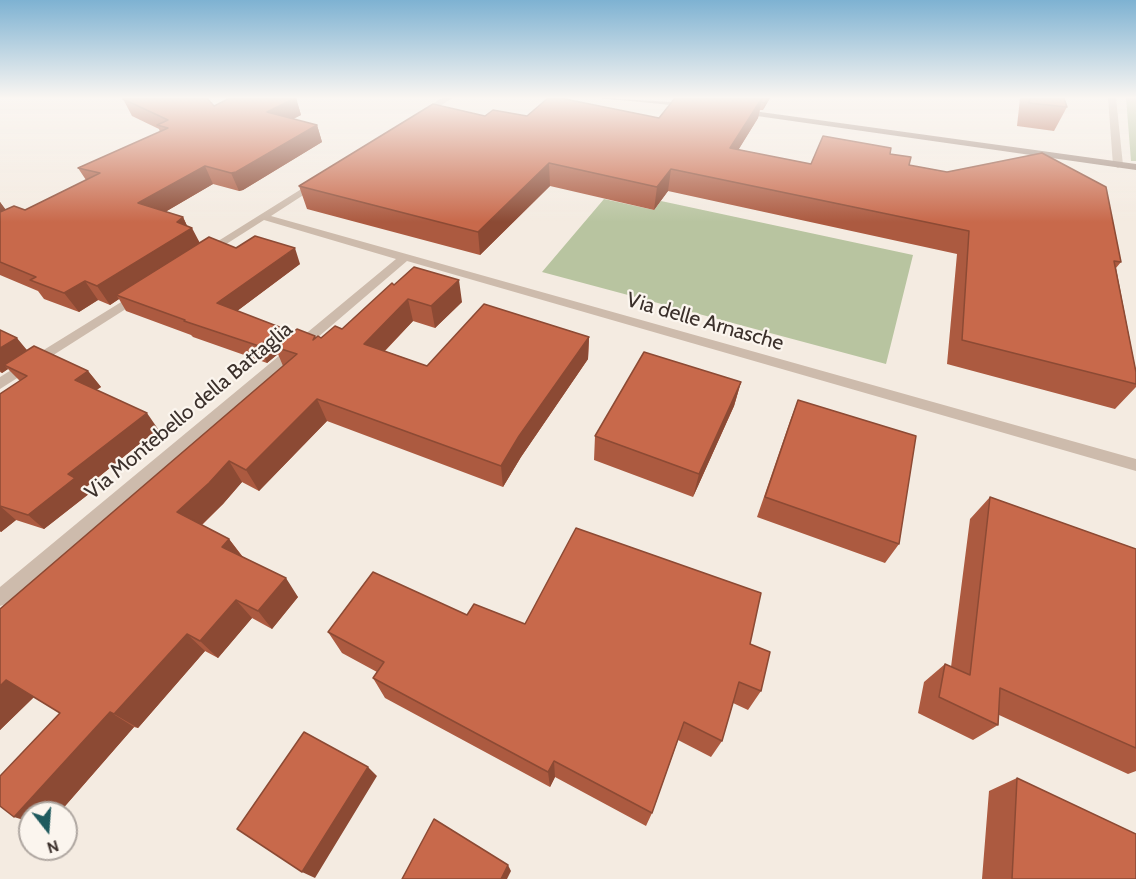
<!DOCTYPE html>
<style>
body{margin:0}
#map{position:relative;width:1136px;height:879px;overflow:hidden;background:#f4ebe1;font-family:Cabin,sans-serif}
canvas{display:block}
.north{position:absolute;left:18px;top:801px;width:60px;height:60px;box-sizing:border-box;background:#fbf5ee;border:2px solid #aea6a0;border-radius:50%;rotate:163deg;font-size:16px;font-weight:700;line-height:24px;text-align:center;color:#3b302b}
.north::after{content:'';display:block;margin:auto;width:21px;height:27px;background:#1f5a5e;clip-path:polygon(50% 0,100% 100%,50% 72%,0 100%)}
</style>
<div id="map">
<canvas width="1136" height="879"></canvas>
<div class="north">N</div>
</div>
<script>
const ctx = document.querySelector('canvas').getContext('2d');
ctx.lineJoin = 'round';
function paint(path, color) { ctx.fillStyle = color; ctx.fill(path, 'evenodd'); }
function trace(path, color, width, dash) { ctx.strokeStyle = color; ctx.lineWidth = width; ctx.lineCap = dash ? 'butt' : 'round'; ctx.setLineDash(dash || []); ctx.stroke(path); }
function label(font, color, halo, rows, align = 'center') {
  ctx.font = font + ' Cabin,sans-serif'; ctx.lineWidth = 4.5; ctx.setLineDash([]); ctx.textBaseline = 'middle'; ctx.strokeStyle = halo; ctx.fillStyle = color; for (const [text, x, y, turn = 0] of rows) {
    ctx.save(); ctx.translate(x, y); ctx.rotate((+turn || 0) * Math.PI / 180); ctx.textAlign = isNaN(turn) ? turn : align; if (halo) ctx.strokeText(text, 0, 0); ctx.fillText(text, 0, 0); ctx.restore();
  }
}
const green = new Path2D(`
 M1126,98h10v63h-5z
 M604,199l50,11 7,-9 252,54 -27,109 -344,-92z`);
const street = new Path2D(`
 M442,98h10l-29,20h-6v-4z
 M1108,98h8l7,67 -5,3 -5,-3z
 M319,178l5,3 -2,2 -51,33 865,243v12l-729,-210 -401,343 -6,2v-19l396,-328 -132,-39 -55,35h-8l-2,-2z
 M139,291l4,1v6l-143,91v-12z`);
const secondary = new Path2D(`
 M600,98l91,5 4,2 -4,2z
 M739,109l397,55v6l-400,-57v-4z`);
const wall = new Path2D(`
 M230,98h66l5,17 -8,4 24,6 5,17 -79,48 -4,1 -26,-7 -48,28 18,5 4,9 13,17 36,5 64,16 -63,47 50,26 28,-1 1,2h5l21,-9 52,-44 68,17 -27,26 -22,-7 -28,30 42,15 162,-29 -1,22 -67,98 -18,30 -176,-66 -68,70 -17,-9 -19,22 -21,21 27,14 14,18 55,40 -26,32 -20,-11 -34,40 -13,-7 -67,77 -4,-1 -75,86h-29l30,-100 -26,-16 -34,33v-121l283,-243 -5,-12 -11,9 -74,-26 -2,-2 -65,-24 -7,-12 -9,6 -12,-5 -19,12 -35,-13 -6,-8 -38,-16v-73l5,8h20l61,-30 -8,-12 82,-36 -1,-3 -27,-13 -9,-17 91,7z
 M675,98h95l-7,12h-3l-2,8 -20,32 73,14 79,-10 19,11 212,97 -5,6 20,104v15l-21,22 -168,-45 10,-110 -289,-63 -14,19 -104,-24 -70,69 -173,-46 -8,-23 186,-70 174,2z
 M1020,98h44l3,9 -13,24 -37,-5z
 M0,330l27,20 61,21 13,16 -5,3 62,39 -73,59 5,5 -46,36 -28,-9 -15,12 -1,-1v-137l20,-13 -12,-12 -6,4 -2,-1z
 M741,382l-7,24 -41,91 -99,-37 1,-24z
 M798,400l101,144 -14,19 -128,-46 33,-96z
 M990,497l146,52v222l-8,3 -129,-59 -1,10 -25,15 -55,-27 6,-31 21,-18 6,3 19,-148z
 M467,615l58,9 225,20 11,47 -13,19 -15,-7 -11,38 -11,16 -33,-17 -26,73 -6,13 -91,-49 -5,10 -165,-89 -12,-20 4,-6 -35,-19 -14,-21z
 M1017,778l119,101h-154l7,-88z`);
const shadedWall = new Path2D(`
 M295,98h1l5,17 -28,14 -6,-17z
 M762,98l-4,20 -32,52 4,-22z
 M767,98h3l-7,12 2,-7z
 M317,125l5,17 -79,48 -4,1 -8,-18z
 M549,163l1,23 -70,69 -2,-23z
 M205,166l8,18 -65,38 -10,-19z
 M671,169l-3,22 -14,19 3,-23z
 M0,202l13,17 -13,7z
 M183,217l6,13 3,-2 10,19 -86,48 3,4 -9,6 -13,-19z
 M295,248l5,16 -75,56 -8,-17z
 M459,280l3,22 -27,26 -4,-22z
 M85,281l13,19 -19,12 -15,-19z
 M408,299l5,22 -42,44 -7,-21z
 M282,328l8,16 -15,3 3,7 -11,9 -8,-17z
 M589,337l-1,22 -67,98 -18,30 -2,-21 18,-30z
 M17,338l14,17 -27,10 4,4 -6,4 -2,-3v-22z
 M88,371l13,16 -14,9 -12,-16z
 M741,382l-7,24 -41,91 6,-23z
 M317,399l10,22 -68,70 -13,-21z
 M147,413l11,16 -73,59 5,5 -46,36 -16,-14 40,-41z
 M229,461l13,21 -19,22 -29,28 -17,-20z
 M0,506l16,14 -15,12 -1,-1z
 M229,539l15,20 -22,-12z
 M286,578l12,19 -26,32 -14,-18z
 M236,600l16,18 -34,40 -18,-17z
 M187,634l18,17 -67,77 -24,-14z
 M6,680l29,16 -35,34v-44z
 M110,712l24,15 -75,86h-29v9l-16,-5z
 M554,761l1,16 -5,10 -2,-15z
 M368,767l9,9 -62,102 -13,-6z
 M508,865l3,6 -4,8h-6z`);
const building = new Path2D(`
 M126,98h81l7,8 16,-8h65l-28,14 50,13 -81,47 -5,1 -26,-7 -67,37 45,14 -6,5 15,6 -95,58 -12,-5 -21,12 -34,-13 6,-3 -36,-15v-50l14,-6 11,4 75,-37 -22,-5 90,-40 -11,-3 11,-5 -45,-21z
 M548,98h12l99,20 16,-20h87l-32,50 81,16 12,-28 68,12 -1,6 21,3 -2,8 38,7 95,-19 64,34 15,75 -7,-1 22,111v12l-174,-44 7,-109 -298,-62 -14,18 -108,-24 -71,69 -179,-46 134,-82 52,12 8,-6 34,6z
 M762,98h5l-2,5 -4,-1z
 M1030,98h34l3,9 -38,-4z
 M255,236l40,12 -78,55 65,25 -23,18 -75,-25 1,-1 -69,-25 93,-58 27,11z
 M414,267l45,13 -28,26 -23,-7 -44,45 63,22 57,-62 105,33 -70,99 -18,30 -184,-67 -71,71 -17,-9 -20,22 -32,29 52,27 -7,8 64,31 -28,33 -22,-11 -36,41 -13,-7 -73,80 -4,-2 -96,105 -14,-11v-30l60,-63 -54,-33 -6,6v-77l297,-255 -22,-7 22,-18 18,7 -2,4 5,-4 3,2 14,-12 7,3 50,-46 2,2z
 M0,330l17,8 -17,10z
 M34,346l54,25 -13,9 72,33 -79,61 7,4 -47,37 -28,-9v-112l27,-18 -23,-11z
 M644,352l97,30 -42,92 -104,-38z
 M798,400l118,36 -17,108 -134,-47z
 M990,497l146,52v199l-136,-60 -2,37 -59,-28 6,-33 25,11z
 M576,528l185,65 -11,51 20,8 -9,39 -22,-9 -17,59 -38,-19 -32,91 -98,-52 -6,11 -175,-94 11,-16 -56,-30 45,-60 94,43 7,-11 51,20z
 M304,732l64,35 -66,105 -65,-43z
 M1017,778l119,56v45h-124z
 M434,819l74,46 -7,14h-99z`);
const streetNames = [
 ["Via delle Arnasche",705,322,16],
 ["Via Montebello della Battaglia",189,411,-40]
];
paint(green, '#b8c4a0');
paint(street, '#cdbbac');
paint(secondary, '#a18a7d');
paint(wall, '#ac5a40');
paint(shadedWall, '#8c4a34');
paint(building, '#c8694b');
trace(building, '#8c4a34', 1.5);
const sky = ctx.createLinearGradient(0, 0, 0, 222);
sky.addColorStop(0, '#7eb2d2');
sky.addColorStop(0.44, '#faf6f2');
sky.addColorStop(1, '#faf6f200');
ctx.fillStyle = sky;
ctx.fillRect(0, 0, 1136, 222);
label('21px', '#3b302b', '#fbf5ee', streetNames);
</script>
